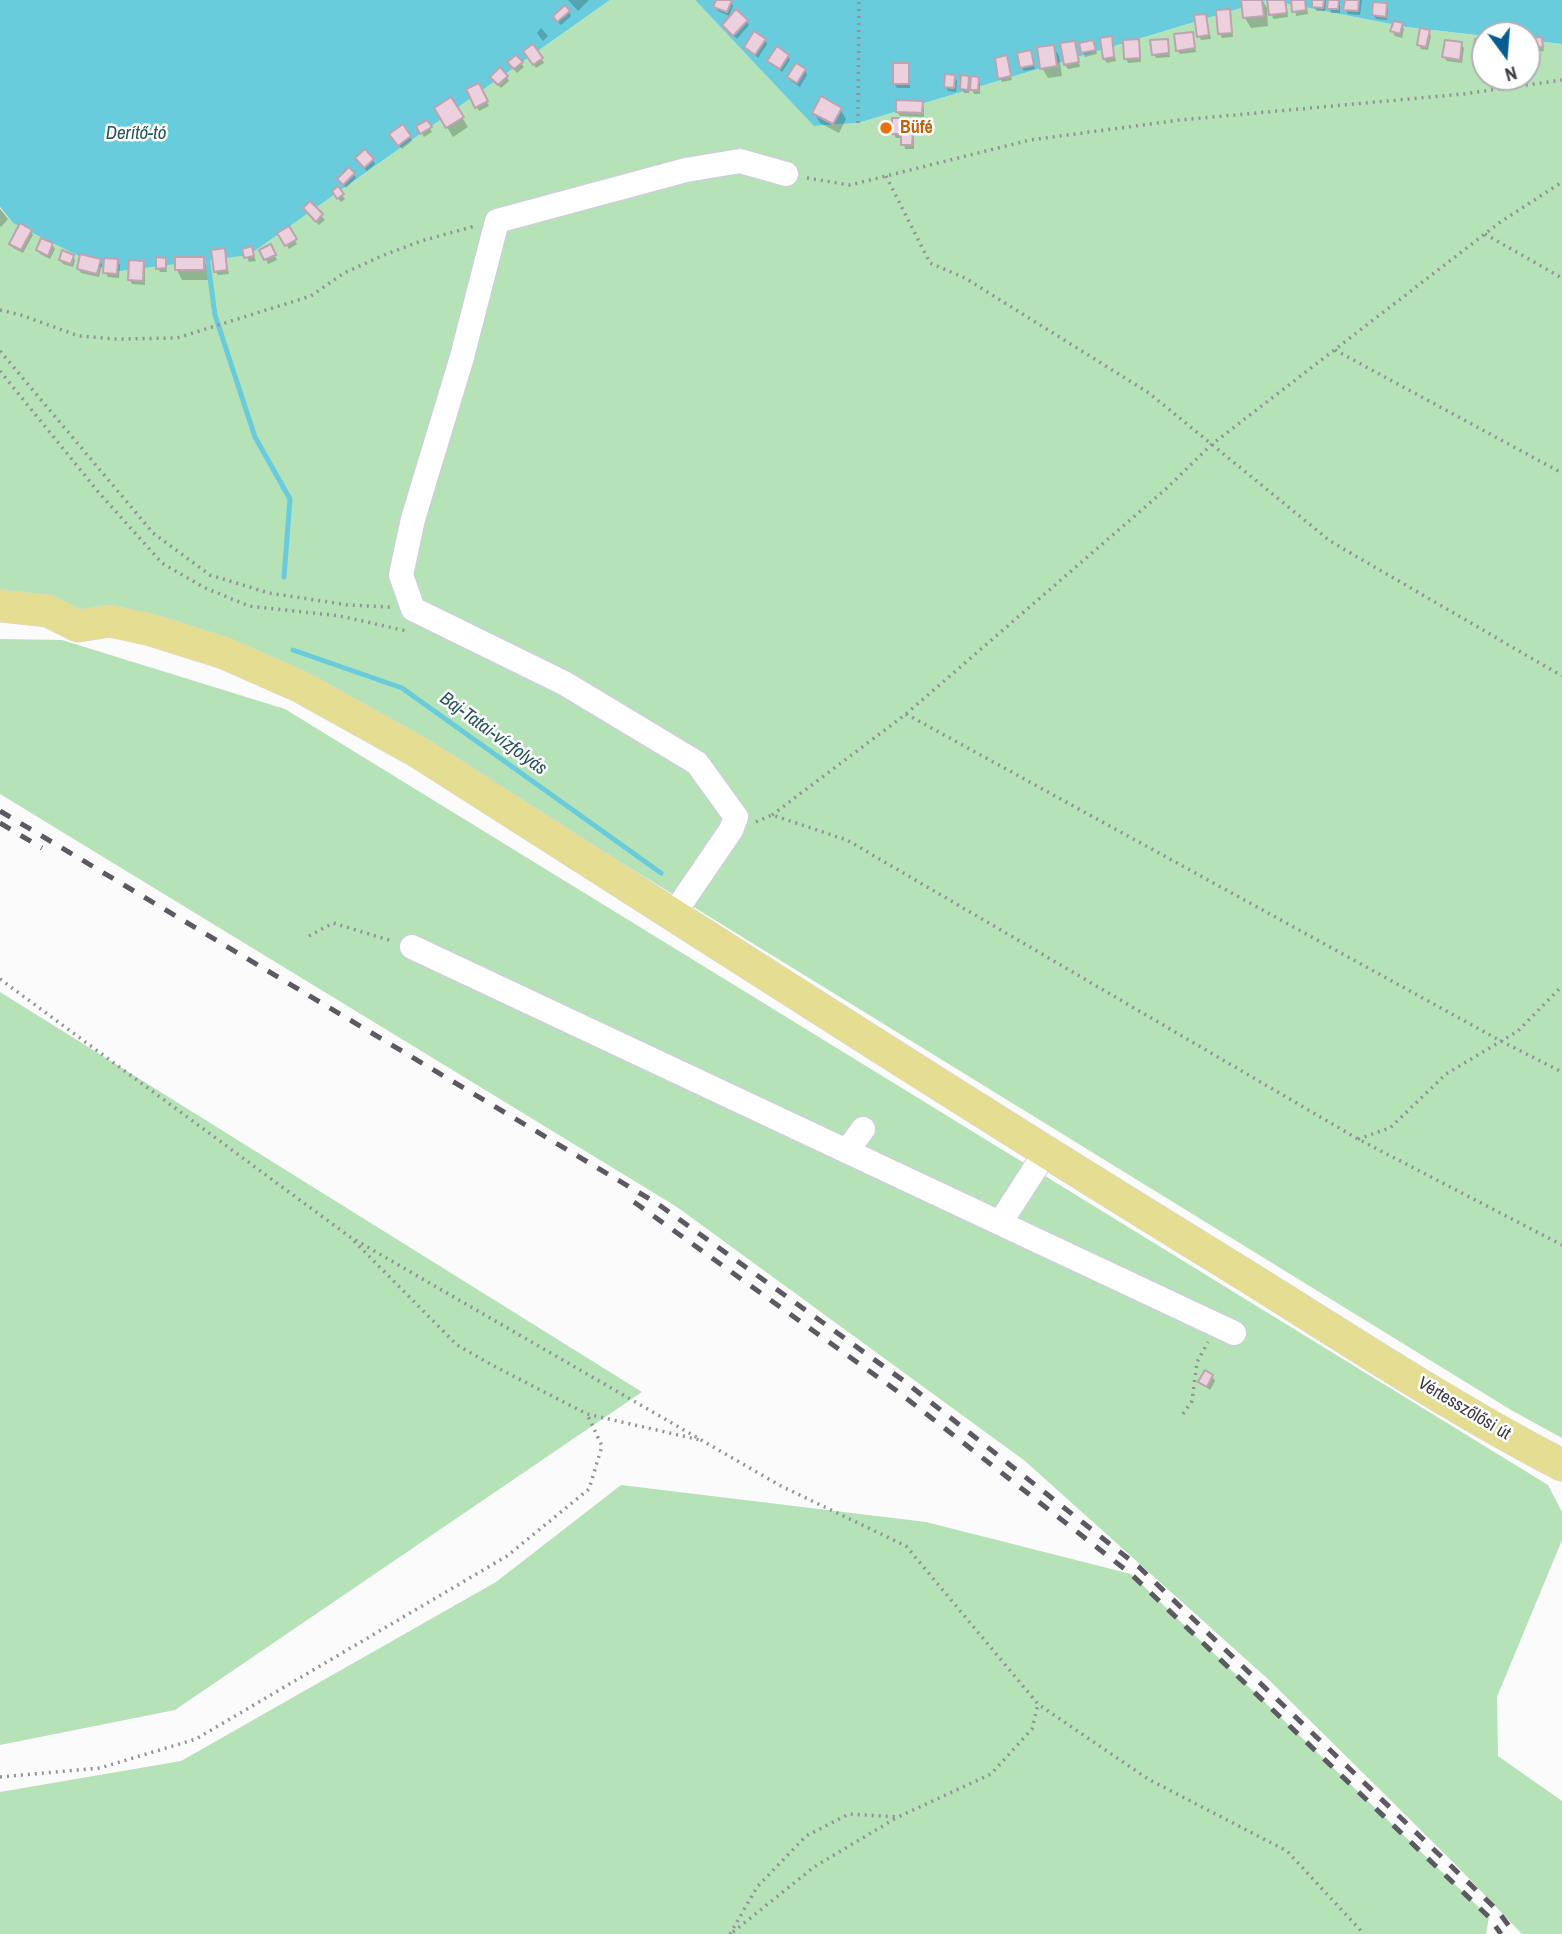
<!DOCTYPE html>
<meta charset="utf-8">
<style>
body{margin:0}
#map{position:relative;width:1562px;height:1934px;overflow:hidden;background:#fbfbfb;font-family:"Archivo Narrow",sans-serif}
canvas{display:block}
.north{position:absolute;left:1471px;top:21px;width:70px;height:70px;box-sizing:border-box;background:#fff;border:2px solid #b1b0b4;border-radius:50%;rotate:164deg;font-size:19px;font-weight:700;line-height:28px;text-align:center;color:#3d3944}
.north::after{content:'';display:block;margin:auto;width:24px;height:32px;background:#075d8f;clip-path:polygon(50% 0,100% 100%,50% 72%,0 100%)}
</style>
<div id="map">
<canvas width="1562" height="1934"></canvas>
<div class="north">N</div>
</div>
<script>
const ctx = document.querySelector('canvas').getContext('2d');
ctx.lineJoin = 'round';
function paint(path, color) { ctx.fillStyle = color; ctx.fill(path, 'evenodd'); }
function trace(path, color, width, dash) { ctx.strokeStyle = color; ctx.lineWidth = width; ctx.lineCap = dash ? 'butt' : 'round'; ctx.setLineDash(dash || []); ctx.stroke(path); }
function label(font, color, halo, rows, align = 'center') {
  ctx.font = font + ' "Archivo Narrow",sans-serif'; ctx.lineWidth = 5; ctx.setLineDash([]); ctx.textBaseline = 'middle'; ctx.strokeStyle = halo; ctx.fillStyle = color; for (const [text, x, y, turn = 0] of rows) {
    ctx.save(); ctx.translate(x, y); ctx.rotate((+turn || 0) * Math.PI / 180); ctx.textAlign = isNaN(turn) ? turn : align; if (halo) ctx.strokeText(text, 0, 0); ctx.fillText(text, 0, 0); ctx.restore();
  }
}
const green = new Path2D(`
 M610,0h85l120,126 43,-3 410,-123 138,27 79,9v41h42v-37l35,4v1394l-51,-28 -1001,-616 -244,-123 -266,-65v-398l13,15 236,32z
 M0,639l62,1 223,69 1263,776 14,27v28l-65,157 1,59 64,45v133h-40l-67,-70 -186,-184 -244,-219 -348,-254 -677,-413z
 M0,992l642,400 -467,318 -175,35z
 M621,1485l305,37 205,52 358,343 -3,17h-1486v-142l181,-31 315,-179z`);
const water = new Path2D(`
 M0,0h610l-361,255 -138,17 -98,-49 -13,-16z
 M695,0h867v44l-35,-4v-5l-42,1 -79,-9 -138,-27 -410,123 -44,3z`);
const shadow = new Path2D(`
 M568,0h21l-11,11z
 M718,0l13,1 2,5 -4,10 -11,-5 -3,-5z
 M1243,0h19l5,8 1,18 -17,2 -6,-10z
 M1269,0h17l2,17 -15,2z
 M1293,0h13l2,14 -12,2z
 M1314,0h12l-1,11h-9z
 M1329,0h11v13h-9z
 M1346,0h16l-2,15 -12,-1 -3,-5z
 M1386,5l2,4 -1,11 -11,-1 -3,-4z
 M1229,11l4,26 -11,1 -2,-4z
 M569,12l2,4 -10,9 -4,-4z
 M1206,16l5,23 -10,1 -2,-4z
 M746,21l3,4 -12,14 -13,-14z
 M1402,25l2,4 -2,9 -7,-2 -3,-5z
 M541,28l7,8 -5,5 -6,-8z
 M1429,32l2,4 -3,14 -7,-1 -2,-5z
 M1192,33l4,19 -16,2 -3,-4z
 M1111,38l5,23 -9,2 -3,-4z
 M1541,39l3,12 -17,1v-12z
 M765,40l2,4 -9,14 -12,-11z
 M1167,40l3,17 -14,1 -2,-4z
 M1138,41l2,4 1,17 -13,1 -2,-4z
 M1093,42l4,12 -12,3 -4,-13z
 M1485,42v19l-8,-1 -2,-4z
 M1074,43l6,24 -12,2 -3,-4z
 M1461,44l3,4 -2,15 -15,-2 -3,-4z
 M1053,46l6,10 3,20 -14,2 -6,-10z
 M525,52l17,7 2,4 -8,5z
 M1030,52l5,17 -11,2 -3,-4z
 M788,56l2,4 -8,12 -13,-11z
 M1006,57l6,23 -10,2 -2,-4z
 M521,63l3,4 -7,6 -5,-6z
 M908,65l2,5v18h-13l-3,-5z
 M805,70l2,5 -7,12 -9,-6 -2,-4z
 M492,77h15l2,4 -8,7z
 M954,77l3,4 -1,11 -8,-1 -2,-4z
 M967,77l5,8 6,-7 2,5v11h-6l-4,-8 -1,7h-5l-2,-4z
 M478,85l11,21 -10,5 -11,-21z
 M451,100l17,27 -15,10 -17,-28z
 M922,103l2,4v10l-24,-1 -3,-4z
 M840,109l6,10 -7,14 -19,-10 -6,-10z
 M899,120l3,4 -1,10h11l2,4v11h-9l-2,-11h-7l-3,-5z
 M426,122l6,10 -8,5 -6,-10z
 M410,137l2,4 -10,8 -8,-11z
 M373,160l2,4 -8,7 -8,-8z
 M353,174l3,4 -10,10 -7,-9z
 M338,189l7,10 -4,3 -5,-6z
 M310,204l15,16 -6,5 -14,-16z
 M0,209l8,10 -7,8 -1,-1z
 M288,228l9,16 -8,5 -9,-16z
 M31,231l2,4 -10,18 -10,-5 -2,-4z
 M52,245l3,4 -5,10 -10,-5 -2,-4z
 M270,246l7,14 -9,4 -6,-13z
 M251,248l5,13 -7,1 -5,-12z
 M224,250l5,24 -11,1 -3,-4z
 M73,256l2,4 -2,7 -10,-3 -3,-5z
 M165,259l2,13h-7l-2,-4z
 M203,259l6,10v11h-27l-5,-10z
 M100,260l2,5 -3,12 -18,-4 -3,-4z
 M117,261l3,4 -1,13 -11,-1 -3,-5z
 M143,262l2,5v18l-13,-1 -2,-4z
 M1212,1376l3,5 -5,9 -10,-8z`);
const stream = new Path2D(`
 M207,255l8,60 40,122 35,62 -6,78
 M293,650l109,38 259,185`);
const building = new Path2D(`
 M716,0h16l-5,12 -14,-5z
 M1241,0h21l2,16 -21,2z
 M1267,0h18l2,13 -18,2z
 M1291,0h14l1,10 -14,2z
 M1312,0h12l-1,8 -11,-1z
 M1328,0h11l-1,9h-11z
 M1345,0h14l-1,11 -15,-1z
 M1373,2l14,1 -1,14 -14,-2z
 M565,5l5,6 -13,11 -4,-6z
 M736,9l12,11 -15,16 -11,-11z
 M1230,9l2,24 -14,1 -2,-24z
 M1206,14l3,21 -12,2 -3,-22z
 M1394,21l9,2 -3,11 -10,-3z
 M1420,28l10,2 -4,17 -9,-2z
 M754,31l12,8 -11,16 -11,-8z
 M1193,32l2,16 -19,3 -2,-17z
 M1112,36l2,21 -11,2 -3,-21z
 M1542,37l1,10 -16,1v-10z
 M1139,39l1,19 -16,1 -1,-19z
 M1168,39l1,14 -17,2 -2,-15z
 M1475,39l10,1v18l-12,-2z
 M1093,40l3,10 -15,3 -2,-10z
 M1445,40l17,2 -2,18 -18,-3z
 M1075,41l4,21 -15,3 -4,-22z
 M533,44l10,14 -10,7 -10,-14z
 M1054,45l3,21 -17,3 -3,-22z
 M777,46l12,9 -9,14 -13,-8z
 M1031,50l3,15 -14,3 -3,-15z
 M516,55l7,7 -9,7 -7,-7z
 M1007,55l4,21 -13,3 -3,-21z
 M796,63l10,6 -9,14 -10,-6z
 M893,63h16v21h-16z
 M500,67l8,9 -10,9 -8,-8z
 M945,74l10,1 -1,13 -10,-1z
 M961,75l8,1 -1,14 -8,-1z
 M971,76l8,1 -1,13h-8z
 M479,83l9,18 -13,7 -9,-19z
 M821,96l21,12 -9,16 -21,-11z
 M451,97l13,20 -18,11 -12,-20z
 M896,100l27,1 -1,12 -26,-1z
 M892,118h8v16h-8z
 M427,120l5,7 -12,7 -4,-8z
 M403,124l8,12 -13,10 -9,-12z
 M901,132h12l-1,13h-11z
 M365,149l9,10 -10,9 -9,-10z
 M349,167l6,6 -12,12 -6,-6z
 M338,186l6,8 -7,5 -5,-8z
 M310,201l13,13 -7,8 -13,-14z
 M20,223l12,7 -11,20 -12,-6z
 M289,226l8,13 -12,7 -8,-13z
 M41,238l12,5 -5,13 -12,-6z
 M271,244l5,11 -12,5 -5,-10z
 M252,246l2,10 -10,2 -2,-9z
 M225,248l2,22 -13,2 -3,-22z
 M62,250l12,5 -3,9 -12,-4z
 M80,254l21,5 -4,15 -20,-5z
 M156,257l10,1v10l-10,1z
 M175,257h29v13h-29z
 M104,258l14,1 -1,15 -14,-1z
 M129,260l15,1 -1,20 -15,-1z
 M1205,1370l8,5 -6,12 -9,-5z`);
const path = new Path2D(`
 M858,123l1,-123
 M886,176l44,87 35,15 184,115 181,148 232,135
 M807,178l43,7 180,-45 150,-20 283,-26 99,-14
 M1485,234l77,44
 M0,310l21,5 58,21 37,3 61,-1 134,-42 33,-23 40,-18 37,-14 54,-15
 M1335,350l227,123
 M0,351l153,182 57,42 59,18 79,12 42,2
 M0,371l100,123 62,69 41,24 46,19 91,10 67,15
 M906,714l595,327 61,31
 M772,815l134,-101 261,-226 44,-43 288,-222 63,-41
 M756,822l16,-7 75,25 511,299 204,106
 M309,936l24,-13 59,18
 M0,979l350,258 431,249 125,60 132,158 110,75 139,72 77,83
 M1358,1139l32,-11 56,-54 72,-43 44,-45
 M354,1241l103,104 33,19 97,50 113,26
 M1183,1414l9,-13 5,-39 11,-20
 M0,1777l100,-9 96,-29 311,-183 82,-67 13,-43 -15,-32
 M733,1932l81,-65 82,-49
 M730,1934l27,-47 49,-51 43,-22 49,3 93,-43 41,-45 6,-25`);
const minor = new Path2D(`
 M673,915l58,-85 5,-13 -39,-54 -133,-80 -151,-74 -12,-34 12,-56 49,-162 35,-136 189,-51 54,-9 46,13
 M412,947l822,386
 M847,1151l16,-22
 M1000,1223l45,-70`);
const major = new Path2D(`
 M0,606l48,5 30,15 32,-5 41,9 73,23 77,34 117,65c267,170 532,342 801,507 114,70 225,145 343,206`);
const rail = new Path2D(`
 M0,811l658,393 246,177 235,186 358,343 18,24
 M0,823l42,25
 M634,1202l263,189 234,183 358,343 12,17`);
const markers = [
 [886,128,7,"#e8710a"]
];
const foodNames = [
 ["Büfé",900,128]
];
const streetNames = [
 ["Vértesszőlősi út",1464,1409,31]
];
const waterNames = [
 ["Derítő-tó",136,134],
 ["Baj-Tatai-vízfolyás",493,734,36]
];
paint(green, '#b5e2b6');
paint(water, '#69ccdc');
paint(shadow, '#0003');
trace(stream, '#69ccdc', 5);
paint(building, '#ecd0de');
trace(building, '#bea3b0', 2);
trace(minor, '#d3cae4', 26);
trace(major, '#d8d7da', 33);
trace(path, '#949298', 3.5, [2, 5]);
trace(minor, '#fff', 24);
trace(major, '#e4dd92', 32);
trace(rail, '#5c5962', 5, [12, 12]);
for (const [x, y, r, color] of markers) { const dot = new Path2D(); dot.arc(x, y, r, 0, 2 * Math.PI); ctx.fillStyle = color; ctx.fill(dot); trace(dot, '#fff', 2.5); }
label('bold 18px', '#c56008', '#fff', foodNames, 'left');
label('18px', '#3d3944', '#fff', streetNames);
label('italic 19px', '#27545b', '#fff', waterNames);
</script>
